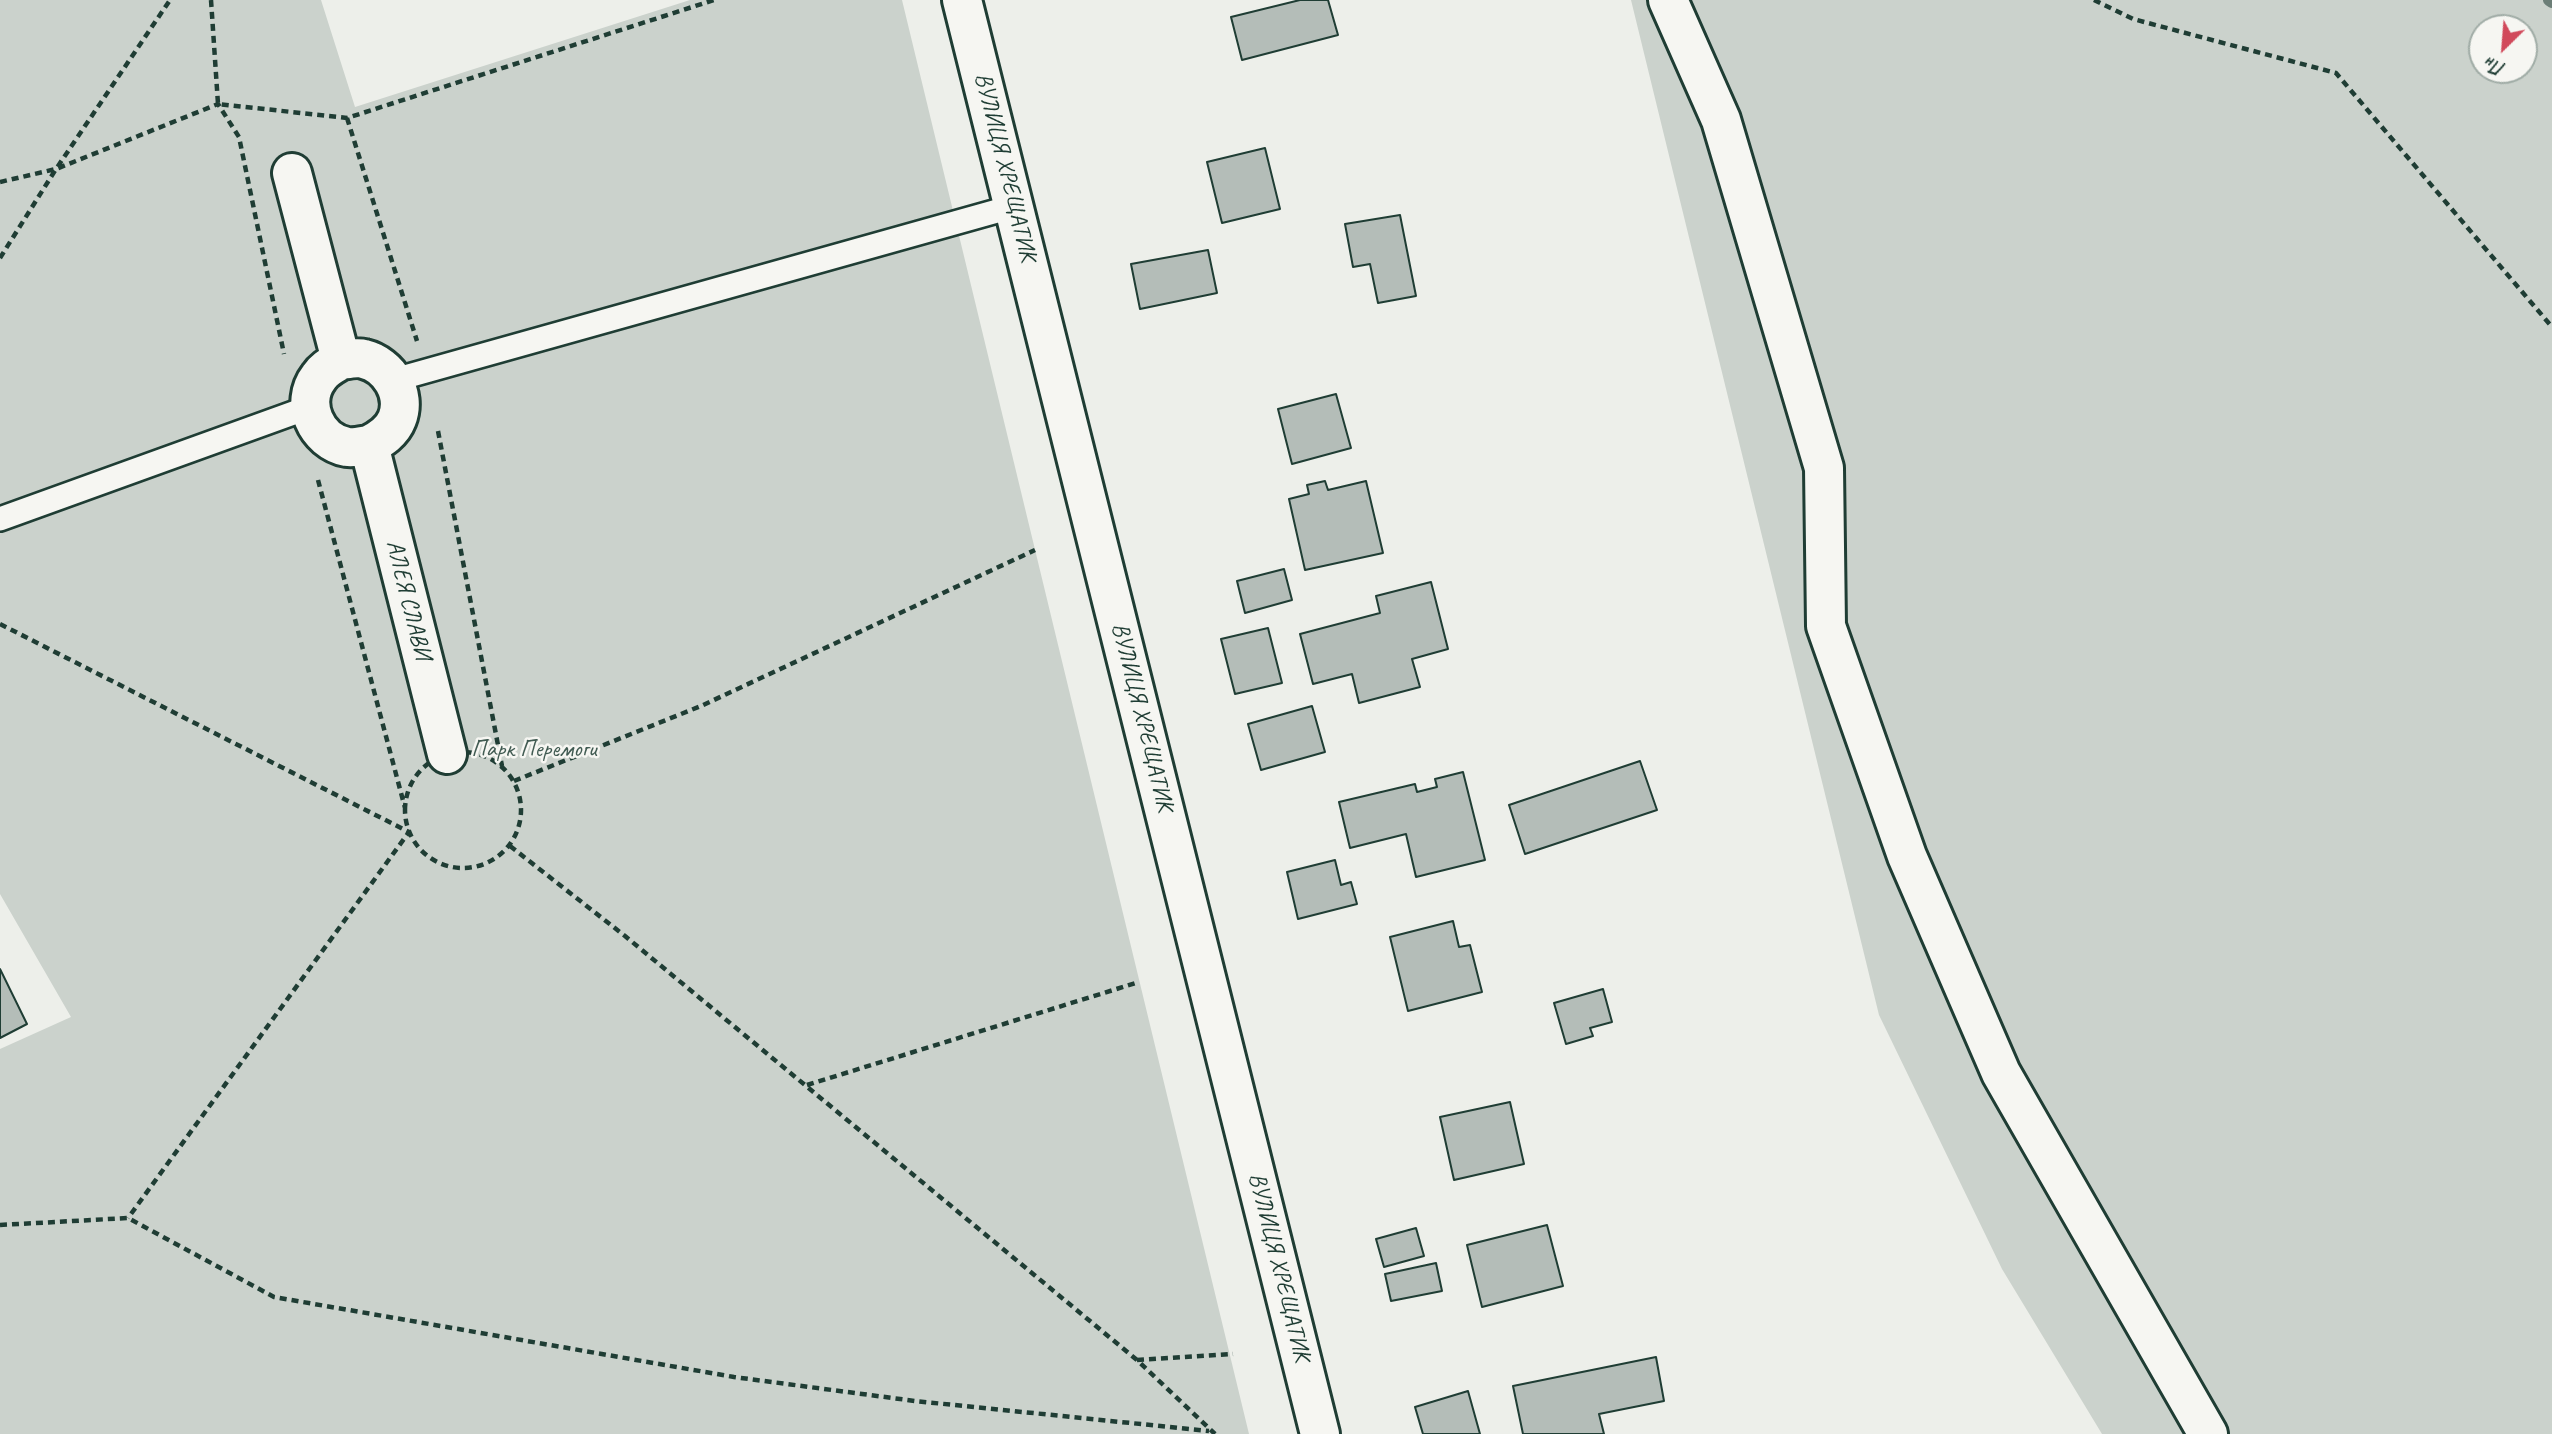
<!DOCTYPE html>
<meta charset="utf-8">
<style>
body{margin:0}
#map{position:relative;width:2552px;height:1434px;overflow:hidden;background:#edefea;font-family:Caveat,sans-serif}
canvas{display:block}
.north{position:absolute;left:2468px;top:14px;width:70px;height:70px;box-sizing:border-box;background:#f6f6f2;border:2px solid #a0aca6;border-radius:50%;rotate:205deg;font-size:19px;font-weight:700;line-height:28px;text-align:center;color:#1f3d34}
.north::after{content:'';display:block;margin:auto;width:24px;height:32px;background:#d1495b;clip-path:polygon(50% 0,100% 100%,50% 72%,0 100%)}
</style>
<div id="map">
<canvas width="2552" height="1434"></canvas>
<div class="north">Пн</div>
</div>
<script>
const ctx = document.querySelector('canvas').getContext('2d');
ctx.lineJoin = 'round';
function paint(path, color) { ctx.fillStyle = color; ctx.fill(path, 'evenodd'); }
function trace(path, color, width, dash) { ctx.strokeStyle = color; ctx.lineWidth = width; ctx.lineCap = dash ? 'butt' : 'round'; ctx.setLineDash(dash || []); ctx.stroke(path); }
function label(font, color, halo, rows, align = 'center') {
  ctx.font = font + ' Caveat,sans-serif'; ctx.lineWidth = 5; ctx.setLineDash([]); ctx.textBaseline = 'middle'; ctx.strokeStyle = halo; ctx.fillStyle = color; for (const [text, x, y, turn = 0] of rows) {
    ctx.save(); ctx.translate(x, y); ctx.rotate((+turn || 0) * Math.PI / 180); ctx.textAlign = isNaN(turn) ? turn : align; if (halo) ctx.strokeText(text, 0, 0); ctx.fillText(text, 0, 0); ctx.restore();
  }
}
const green = new Path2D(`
 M0,0h321l34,107 335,-107h212l347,1434h-1249v-385l71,-32 -71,-123z
 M1631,0h921v1434h-450l-100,-165 -123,-254zM2482,28h42v42h-42z`);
const stream = new Path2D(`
 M2549,0l3,2`);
const building = new Path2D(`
 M1300,0h28l10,35 -96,25 -11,-43z
 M1265,148l15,61 -58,14 -15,-61z
 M1400,215l16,81 -38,7 -8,-39 -17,3 -8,-43z
 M1208,250l9,43 -77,16 -9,-45z
 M1336,394l15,54 -59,16 -14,-55z
 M1325,481l3,9 38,-9 17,72 -78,17 -16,-71 20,-5 -2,-9z
 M1284,569l8,31 -47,13 -8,-32z
 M1431,582l17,67 -36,10 8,28 -61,16 -7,-29 -39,10 -13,-50 80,-21 -4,-17z
 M1268,628l14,55 -47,11 -14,-55z
 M1312,706l13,46 -64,18 -13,-46z
 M1640,761l17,49 -132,44 -16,-49z
 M1463,772l22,88 -69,17 -10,-43 -56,14 -11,-46 76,-18 2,8 20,-5 -2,-8z
 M1335,860l6,25 10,-3 6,22 -59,15 -11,-47z
 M1453,921l6,26 11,-2 12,47 -74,19 -18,-74z
 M0,969l27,55 -27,14z
 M1603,989l9,33 -22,6 3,8 -27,8 -12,-41z
 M1510,1102l14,62 -70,16 -14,-63z
 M1547,1225l16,61 -81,21 -15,-62z
 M1416,1228l8,28 -40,11 -8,-28z
 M1436,1263l6,28 -51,10 -6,-27z
 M1656,1357l8,44 -65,13 5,20h-81l-10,-48z
 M1468,1391l12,43h-57l-8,-27z`);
const path = new Path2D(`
 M211,0l7,104 129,14 367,-118
 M2094,0l39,19 203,54 216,254
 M347,118l70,223
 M0,182l56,-13 162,-65 21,33 45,217
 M0,258l56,-89 114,-169
 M438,431l64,335
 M318,480l87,328
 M0,624l409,208 -281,386
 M405 810a58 58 0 1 1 116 0a58 58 0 1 1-116 0Z
 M514,781l187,-75 334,-156
 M510,846l115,90 512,424 78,74
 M807,1085l332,-103
 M0,1225l128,-7 146,79 460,80 181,24 294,30
 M1137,1360l96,-6`);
const lane = new Path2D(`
 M394,380l621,-174
 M0,519l310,-112`);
const street = new Path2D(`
 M962,0l358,1434
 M1668,0l53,120 103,348 2,158 81,230 94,217 207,361
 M292,173l49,187c-8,5 -16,8 -22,17 -20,26 -3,64 28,70 7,1 15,-1 22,-2l78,309
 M341,360c7,-1 16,-3 23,-1 25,6 43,35 33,60 -5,13 -16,20 -28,26`);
const streetNames = [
 ["ВУЛИЦЯ ХРЕЩАТИК",1005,167,76],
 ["АЛЕЯ СЛАВИ",408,600,76],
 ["ВУЛИЦЯ ХРЕЩАТИК",1142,717,76],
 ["ВУЛИЦЯ ХРЕЩАТИК",1279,1267,76]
];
const parkNames = [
 ["Парк Перемоги",534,750]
];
paint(green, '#cbd2cc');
trace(stream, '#6c7e77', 12);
paint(building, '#b4bdb8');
trace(building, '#1f3d34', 2);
trace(lane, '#1f3d34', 28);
trace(street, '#1f3d34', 44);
trace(path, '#1f3d34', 4.5, [7, 5]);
trace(lane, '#f6f6f2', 23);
trace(street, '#f6f6f2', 38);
label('24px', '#1f3d34', '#f6f6f2', streetNames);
label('24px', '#415b52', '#f6f6f2', parkNames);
</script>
